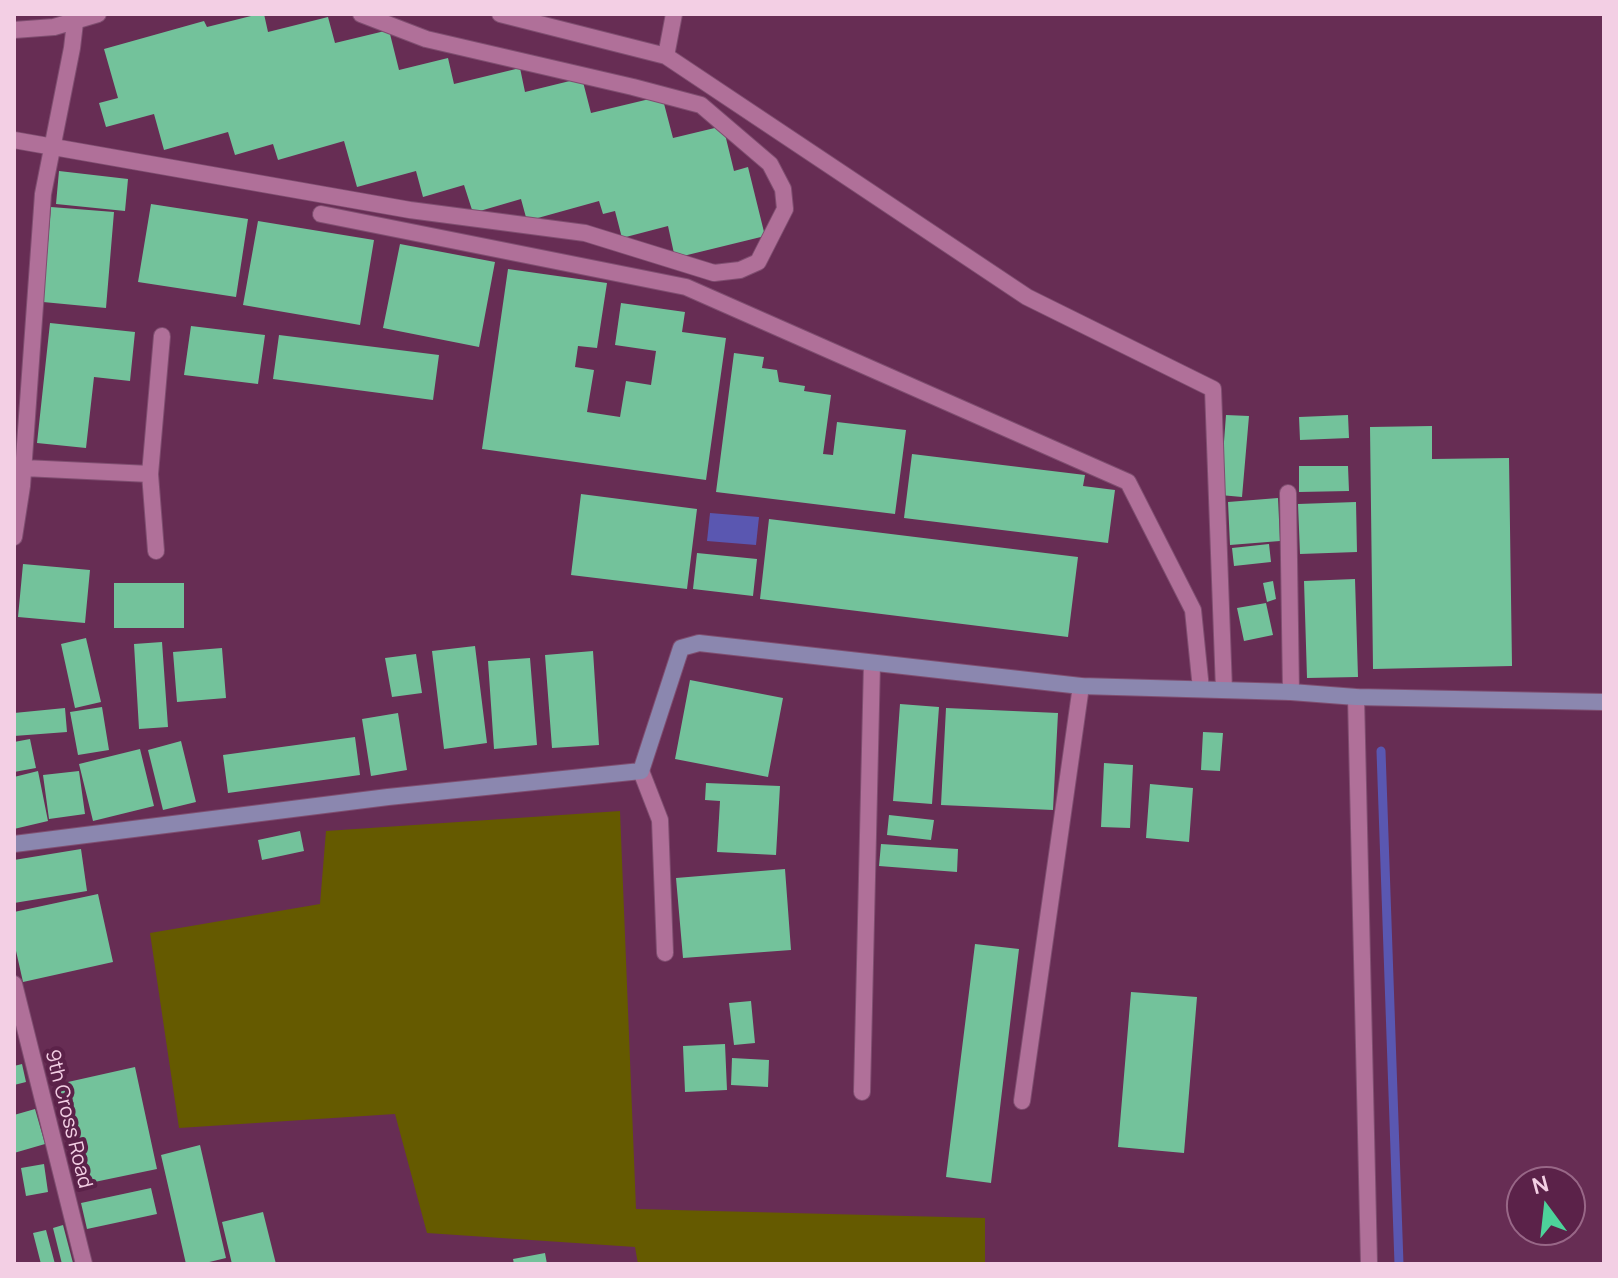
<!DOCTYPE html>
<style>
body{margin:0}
#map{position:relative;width:1618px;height:1278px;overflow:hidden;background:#672d54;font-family:Manrope,sans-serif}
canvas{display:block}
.frame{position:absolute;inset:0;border:16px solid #f3cfe4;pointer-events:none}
.north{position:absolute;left:1506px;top:1166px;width:80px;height:80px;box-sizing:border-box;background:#5b2249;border:2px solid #986787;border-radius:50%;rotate:345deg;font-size:22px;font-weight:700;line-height:32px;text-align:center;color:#f3cfe4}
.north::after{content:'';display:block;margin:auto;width:28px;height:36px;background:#4dd39a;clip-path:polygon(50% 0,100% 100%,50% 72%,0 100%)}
</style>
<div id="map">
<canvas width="1618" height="1278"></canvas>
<div class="frame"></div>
<div class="north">N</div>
</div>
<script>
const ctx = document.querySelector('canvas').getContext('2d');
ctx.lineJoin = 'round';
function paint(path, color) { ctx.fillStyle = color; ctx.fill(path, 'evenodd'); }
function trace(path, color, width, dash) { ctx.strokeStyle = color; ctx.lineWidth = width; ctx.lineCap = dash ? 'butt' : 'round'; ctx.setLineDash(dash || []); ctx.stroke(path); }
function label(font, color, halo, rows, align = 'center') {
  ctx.font = font + ' Manrope,sans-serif'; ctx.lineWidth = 8; ctx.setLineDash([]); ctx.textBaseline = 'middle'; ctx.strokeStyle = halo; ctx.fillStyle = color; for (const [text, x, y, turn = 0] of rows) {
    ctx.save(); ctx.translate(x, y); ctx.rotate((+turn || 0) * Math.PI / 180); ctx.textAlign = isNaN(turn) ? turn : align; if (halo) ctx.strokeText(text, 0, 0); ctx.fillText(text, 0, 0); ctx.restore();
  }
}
const green = new Path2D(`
 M620,811l16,398 349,9v46h-347l-3,-17 -208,-14 -32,-119 -216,14 -29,-195 170,-29 6,-73z`);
const water = new Path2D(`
 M710,513l49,4 -3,28 -49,-4z`);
const stream = new Path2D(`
 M1381,751l18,513`);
const building = new Path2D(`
 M259,14h5l4,18 60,-15 7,26 54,-13 10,40 49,-12 6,26 66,-16 5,24 57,-14 9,35 71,-17 11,42 50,-12 11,45 14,-4 17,69 -90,22 -7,-32 -46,12 -7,-27 -12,3 -4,-13 -72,20 -6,-22 -48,14 -9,-28 -41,12 -7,-26 -59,16 -13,-46 -66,19 -5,-16 -38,11 -7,-23 -64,18 -10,-36 -48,13 -7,-24 19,-5 -14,-49 100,-28 3,6z
 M59,171l69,8 -3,32 -69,-7z
 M151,204l97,15 -12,78 -98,-15z
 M51,207l63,5 -8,96 -63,-6z
 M258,221l116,19 -14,85 -117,-20z
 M400,244l95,18 -16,85 -96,-19z
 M508,269l99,14 -10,65 -19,-2 -3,21 19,3 -7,42 33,5 6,-36 25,4 5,-34 -41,-6 6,-42 64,9 -3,20 44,6 -20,142 -224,-31z
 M50,323l85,9 -5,49 -36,-4 -8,71 -49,-5z
 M191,326l74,9 -7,49 -74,-9z
 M279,335l160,20 -6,45 -160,-21z
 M734,353l30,4 -2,11 15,2 2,12 26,4 -1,5 27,4 -8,59 10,1 4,-33 69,8 -11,84 -179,-22z
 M1226,415l23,1 -7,81 -22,-2z
 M1348,415l1,23 -49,2 -1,-23z
 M1432,426v33l77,-1 3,208 -139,3 -3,-242z
 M912,454l173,21 -2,11 32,4 -7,53 -204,-25z
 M1299,466h49l1,25 -50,1z
 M581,494l116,15 -10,80 -116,-14z
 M1278,498l2,43 -50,4 -2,-43z
 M1356,502l1,50 -57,2 -2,-50z
 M769,519l309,38 -10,80 -308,-38z
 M1269,544l2,18 -37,4 -2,-18z
 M697,553l60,6 -4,37 -60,-7z
 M23,564l67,6 -5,53 -67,-6z
 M1355,579l3,98 -51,1 -3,-97z
 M1273,581l3,18 -9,3 -4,-19z
 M114,583h70v45h-70z
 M1266,603l7,32 -29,6 -7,-33z
 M86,638l15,64 -26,6 -14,-64z
 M162,642l6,85 -29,2 -5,-85z
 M475,646l12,97 -43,6 -12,-98z
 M222,648l4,50 -49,4 -4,-50z
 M593,651l6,94 -47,3 -7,-93z
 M416,654l6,39 -30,4 -7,-39z
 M530,658l7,87 -43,4 -6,-88z
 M690,680l93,18 -15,79 -93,-18z
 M900,704l39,3 -7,97 -39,-3z
 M102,707l7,43 -31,5 -8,-43z
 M65,708l2,24 -53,4v-23z
 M946,708l112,5 -5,97 -112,-5z
 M398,713l9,57 -36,6 -9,-57z
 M1203,732l20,1 -3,38 -19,-1z
 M355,737l5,38 -132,18 -5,-38z
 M30,739l6,29 -22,4v-30z
 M181,741l15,61 -33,8 -15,-60z
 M140,749l14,57 -61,15 -14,-57z
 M1104,763l29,2 -3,63 -29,-1z
 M38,771l10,50 -34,8v-52z
 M79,771l6,43 -36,5 -6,-44z
 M706,783l74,3 -4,69 -59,-3 3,-51 -15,-1z
 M1150,784l43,4 -4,54 -43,-4z
 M889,815l45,5 -3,20 -44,-5z
 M300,831l4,20 -42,9 -4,-20z
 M881,844l77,5 -1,23 -78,-6z
 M81,849l6,42 -73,12v-43z
 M785,869l6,81 -108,8 -7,-80z
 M98,894l15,68 -90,20 -9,-40v-30z
 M975,944l44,5 -28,234 -45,-6z
 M1131,992l66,5 -13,156 -66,-6z
 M751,1001l4,42 -21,2 -5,-42z
 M725,1044l2,46 -42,2 -2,-46z
 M732,1058l37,2 -1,27 -37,-2z
 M22,1064l4,18 -12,3v-19z
 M135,1067l22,102 -77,16 -21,-101z
 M35,1109l10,35 -31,9v-38z
 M200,1145l26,113 -25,6h-15l-25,-109z
 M44,1164l4,28 -22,4 -5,-28z
 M151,1188l6,26 -70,15 -6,-26z
 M263,1212l13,52h-44l-10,-42z
 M63,1225l10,38 -5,1h-6l-9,-36z
 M46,1230l9,34h-14l-8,-31z
 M545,1253l2,11h-33l-1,-5z`);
const lane = new Path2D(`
 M500,14l166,42 361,241 186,92 11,301
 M666,56l8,-42`);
const street = new Path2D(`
 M14,30l40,-3 44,-13
 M14,140l396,70 175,23 129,40 26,-3 18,-8 27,-53 -2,-20 -13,-25 -69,-59 -68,-18 -207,-48 -65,-25
 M321,214l365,73 442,195 65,128 8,79
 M24,468l126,6 12,-138
 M150,474l6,77
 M1288,493l3,199
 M14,537l8,-51 21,-292 29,-146 4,-34
 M1356,697l13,567
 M641,771l19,49 5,133
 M14,984l70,280
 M862,1092l10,-429
 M1022,1101l59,-415`);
const secondary = new Path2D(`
 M14,844l374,-47 253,-26 40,-123 18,-5 382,43 210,6 65,5 248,5`);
const streetNames = [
 ["9th Cross Road",68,1119,76]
];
paint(green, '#655a00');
paint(water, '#5a57b1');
trace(stream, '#5a57b1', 9);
paint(building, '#73c29b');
trace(lane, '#7f4e70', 18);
trace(street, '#7f4e70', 18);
trace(secondary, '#7f4e70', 18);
trace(lane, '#b07099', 16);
trace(street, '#b07099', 16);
trace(secondary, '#8b87af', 16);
label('20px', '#f3cfe4', '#5b2249', streetNames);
</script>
